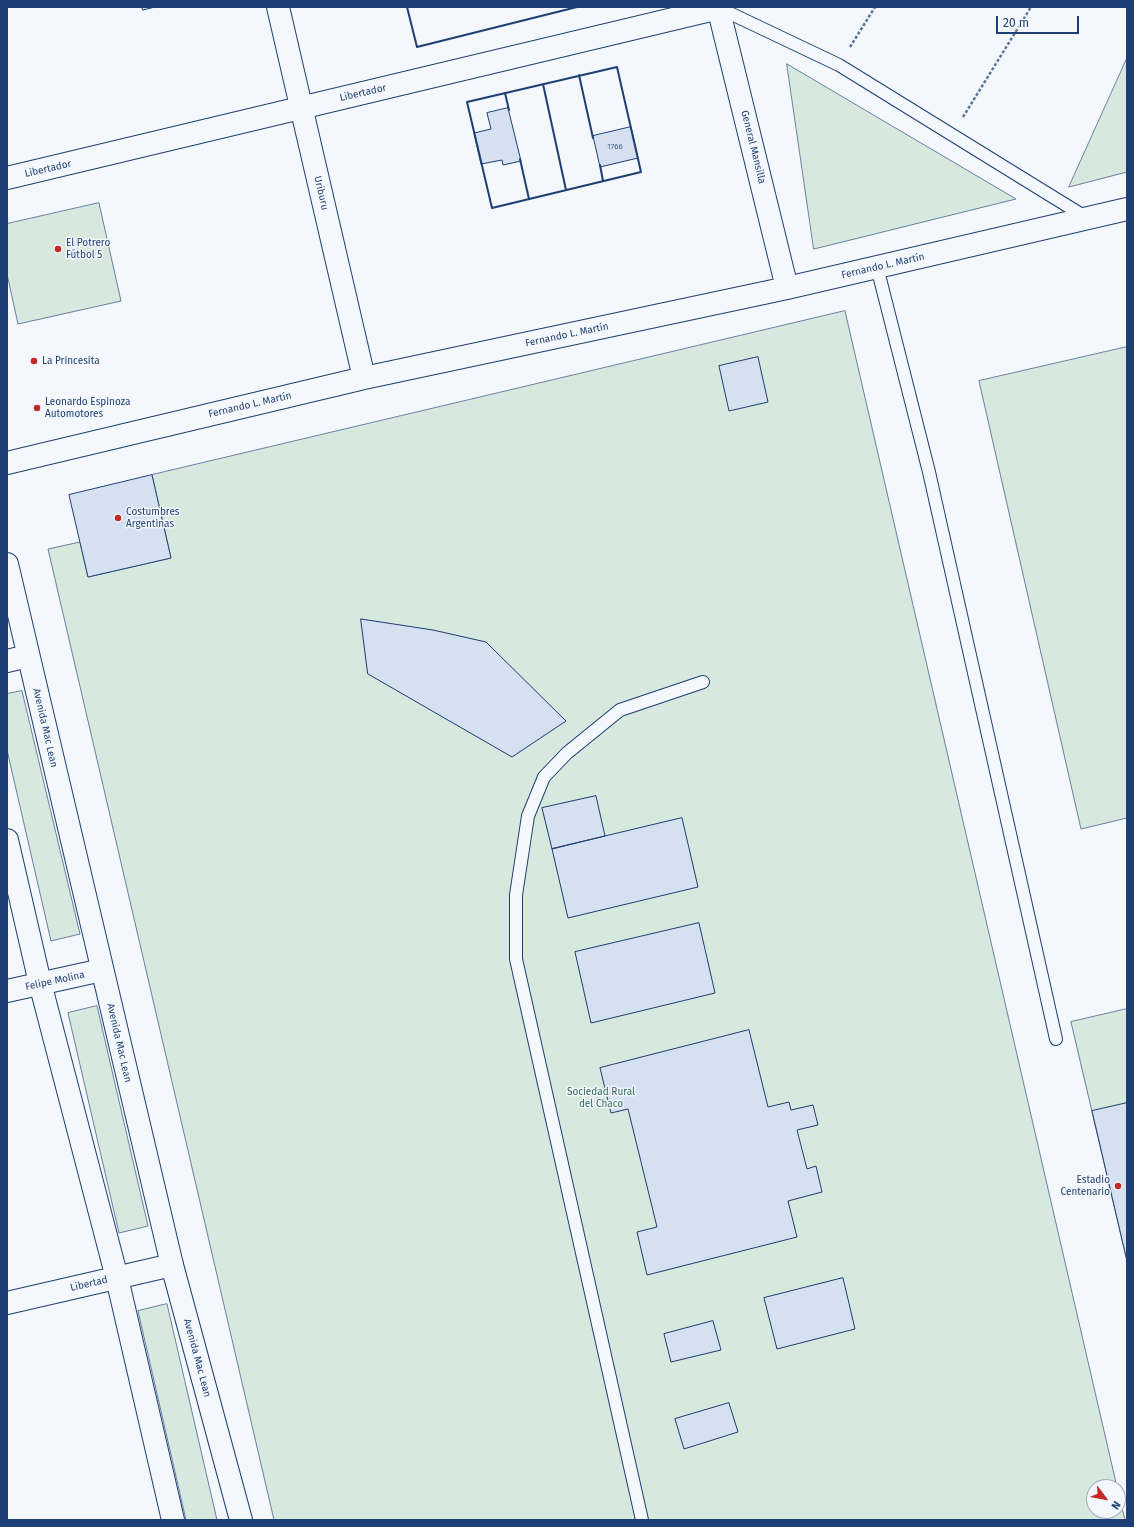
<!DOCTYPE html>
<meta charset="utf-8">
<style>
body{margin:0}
#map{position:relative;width:1134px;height:1527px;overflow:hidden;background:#f4f7fb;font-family:"Fira Sans",sans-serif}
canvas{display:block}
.frame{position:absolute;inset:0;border:8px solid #1d3f73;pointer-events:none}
.north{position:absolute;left:1086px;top:1479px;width:40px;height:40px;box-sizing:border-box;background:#f4f7fb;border:1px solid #9eadc5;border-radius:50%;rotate:122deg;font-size:11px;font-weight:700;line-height:16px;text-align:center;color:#1d3f73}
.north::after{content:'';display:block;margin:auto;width:14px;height:18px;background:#c62828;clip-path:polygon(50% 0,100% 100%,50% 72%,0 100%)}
.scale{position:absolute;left:996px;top:16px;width:83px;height:18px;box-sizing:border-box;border:2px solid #1d3f73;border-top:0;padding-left:5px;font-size:12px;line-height:14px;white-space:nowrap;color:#1d3f73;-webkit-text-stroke:3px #f4f7fb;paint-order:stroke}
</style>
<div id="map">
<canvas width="1134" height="1527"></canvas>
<div class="frame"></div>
<div class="north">N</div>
<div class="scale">20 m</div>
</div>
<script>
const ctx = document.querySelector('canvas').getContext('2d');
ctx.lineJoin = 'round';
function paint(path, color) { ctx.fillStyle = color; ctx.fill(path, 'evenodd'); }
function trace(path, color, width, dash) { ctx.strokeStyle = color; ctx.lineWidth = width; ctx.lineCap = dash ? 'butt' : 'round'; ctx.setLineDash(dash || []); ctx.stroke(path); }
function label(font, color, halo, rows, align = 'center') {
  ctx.font = font + ' "Fira Sans",sans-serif'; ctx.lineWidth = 3; ctx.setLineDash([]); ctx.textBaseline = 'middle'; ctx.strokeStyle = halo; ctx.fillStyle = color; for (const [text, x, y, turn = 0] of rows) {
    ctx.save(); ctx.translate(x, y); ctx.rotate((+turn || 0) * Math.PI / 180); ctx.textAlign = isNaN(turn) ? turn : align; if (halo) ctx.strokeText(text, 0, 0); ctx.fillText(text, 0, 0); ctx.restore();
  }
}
const green = new Path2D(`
 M1127,58v114l-58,15z
 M787,64l229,135 -202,50z
 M99,203l22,98 -103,23 -11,-50v-50z
 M845,311l272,1176h-23v24h24v-20l7,29h-851l-226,-971 32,-7 8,35 83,-19 -19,-83z
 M1127,347v471l-46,11 -102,-448z
 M22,691l58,243 -29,7 -44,-191v-56z
 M97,1006l51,220 -29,7 -51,-220z
 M1127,1009v252l-56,-239z
 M167,1304l50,216h-31l-48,-209z`);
const building = new Path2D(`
 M142,7h13l-12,3z
 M508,108l13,53 -18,4 -1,-5 -21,4 -7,-31 17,-4 -4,-16z
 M631,127l7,31 -38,9 -7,-31z
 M758,357l10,45 -39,9 -10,-45z
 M152,475l19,83 -83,19 -19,-82z
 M361,619l72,11 53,12 80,79 -54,36 -144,-83z
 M596,796l9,40 -53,13 -10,-41z
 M682,818l16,69 -130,31 -16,-69z
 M699,923l16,70 -124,30 -16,-71z
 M749,1030l19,77 21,-5 2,8 22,-5 5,20 -21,5 10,39 9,-3 6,26 -34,9 9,36 -150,38 -10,-43 20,-5 -29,-118 -17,4 -11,-45z
 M1127,1103v158l-35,-150z
 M843,1278l12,51 -78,20 -13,-51z
 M713,1321l8,29 -50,12 -7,-28z
 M729,1403l9,29 -54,17 -9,-30z`);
const path = new Path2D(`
 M850,47l25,-40
 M963,117l68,-110`);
const lane = new Path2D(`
 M719,8l120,57 248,153
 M877,267l52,205 127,567
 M642,1520l-126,-561v-64l12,-79 16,-39 23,-24 53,-43 83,-28`);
const street = new Path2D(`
 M278,7l86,371
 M718,7l69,281
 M7,178l712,-170
 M7,463l357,-85 423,-90 340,-79
 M7,661l21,-5
 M7,991l95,-21
 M7,1303l165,-38`);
const secondary = new Path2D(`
 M7,564l165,701 69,255
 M7,840l33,143 77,295 56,242`);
const wall = new Path2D(`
 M407,7l10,40 160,-40
 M617,67l24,105 -149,36 -25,-106z
 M579,75l14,63
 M543,84l23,106
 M505,93l4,17
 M520,159l9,40
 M600,165l3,16`);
const markers = [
 [58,249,4,"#c62828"],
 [34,361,4,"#c62828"],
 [37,408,4,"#c62828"],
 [118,518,4,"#c62828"],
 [1118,1186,4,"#c62828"]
];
const numberNames = [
 ["1766",615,147]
];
const streetNames = [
 ["Libertador",363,93,-13],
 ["General Mansilla",753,147,76],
 ["Libertador",48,169,-13],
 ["Uriburu",321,193,77],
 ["Fernando L. Martín",883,266,-13],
 ["Fernando L. Martín",567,335,-12],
 ["Fernando L. Martín",250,405,-13],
 ["Avenida Mac Lean",45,728,77],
 ["Felipe Molina",55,981,-12],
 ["Avenida Mac Lean",119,1043,77],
 ["Libertad",89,1284,-13],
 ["Avenida Mac Lean",197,1358,75]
];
const poiNames = [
 ["El Potrero",66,243],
 ["Fútbol 5",66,255],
 ["La Princesita",42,361],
 ["Leonardo Espinoza",45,402],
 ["Automotores",45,414],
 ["Costumbres",126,512],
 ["Argentinas",126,524],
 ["Estadio",1110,1180,"right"],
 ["Centenario",1110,1192,"right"]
];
const parkNames = [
 ["Sociedad Rural",601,1092],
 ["del Chaco",601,1104]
];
paint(green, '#d7e8df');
trace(green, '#687fa3', 1);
paint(building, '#d5e0f0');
trace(building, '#1d3f73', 1);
trace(lane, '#1d3f73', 14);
trace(street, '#1d3f73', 24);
trace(secondary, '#1d3f73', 24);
trace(path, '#5e769c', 2.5, [3, 2]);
trace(lane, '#f4f7fb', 12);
trace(street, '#f4f7fb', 22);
trace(secondary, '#f4f7fb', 22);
trace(wall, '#1d3f73', 2);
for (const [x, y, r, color] of markers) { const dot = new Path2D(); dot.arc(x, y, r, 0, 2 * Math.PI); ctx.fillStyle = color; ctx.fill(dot); trace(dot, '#f4f7fb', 1.5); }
label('8px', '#4b6792', null, numberNames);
label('10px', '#1d3f73', '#f4f7fb', streetNames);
label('10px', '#1d3f73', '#f4f7fb', poiNames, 'left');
label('10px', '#2c6c60', '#f4f7fb', parkNames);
</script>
